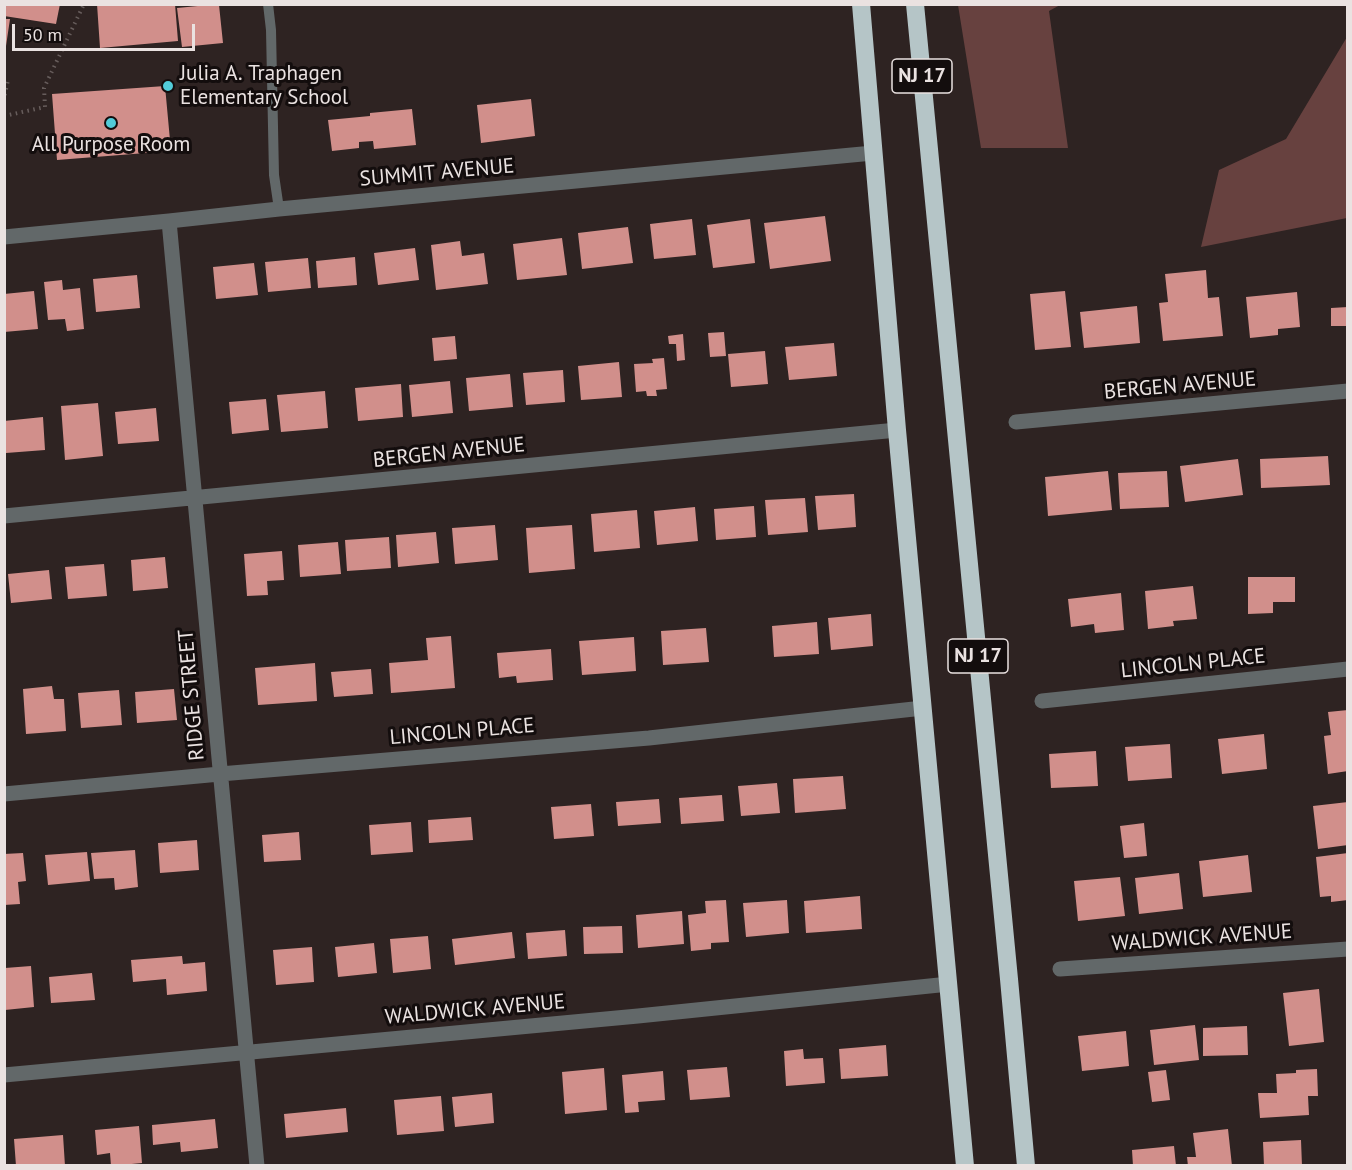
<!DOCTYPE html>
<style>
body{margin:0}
#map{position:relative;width:1352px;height:1170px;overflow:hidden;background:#2e2322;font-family:"PT Sans",sans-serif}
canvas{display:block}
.frame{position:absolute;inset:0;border:6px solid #eae2e1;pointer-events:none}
.scale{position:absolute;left:12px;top:24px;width:183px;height:27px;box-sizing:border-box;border:3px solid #eae2e1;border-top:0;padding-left:8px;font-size:18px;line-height:21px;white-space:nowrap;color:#eae2e1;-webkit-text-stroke:4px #130d0d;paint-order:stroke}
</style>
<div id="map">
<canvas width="1352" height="1170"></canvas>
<div class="frame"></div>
<div class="scale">50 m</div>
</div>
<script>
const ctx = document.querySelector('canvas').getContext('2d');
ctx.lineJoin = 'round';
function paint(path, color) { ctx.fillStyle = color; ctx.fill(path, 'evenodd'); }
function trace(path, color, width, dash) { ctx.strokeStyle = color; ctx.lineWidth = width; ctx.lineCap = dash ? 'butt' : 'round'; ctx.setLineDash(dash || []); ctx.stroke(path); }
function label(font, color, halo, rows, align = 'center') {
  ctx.font = font + ' "PT Sans",sans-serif'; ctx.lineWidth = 6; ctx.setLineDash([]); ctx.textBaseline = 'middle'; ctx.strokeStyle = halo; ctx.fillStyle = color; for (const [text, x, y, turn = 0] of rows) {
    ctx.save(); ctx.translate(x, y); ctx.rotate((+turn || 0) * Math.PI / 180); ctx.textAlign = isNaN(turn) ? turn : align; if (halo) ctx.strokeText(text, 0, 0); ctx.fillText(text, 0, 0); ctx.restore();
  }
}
const green = new Path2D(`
 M958,5h102l-11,6 19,137h-87z
 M1347,37v181l-146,29 18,-77 67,-31z`);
const building = new Path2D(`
 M4,4h56l-4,20 -52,-8z
 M97,4h78l3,37 -78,7z
 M208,5h11l4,38 -41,4 -5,-39z
 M4,19h6l-4,27h-2z
 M165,86l6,65 -114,9 -5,-66z
 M531,99l4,37 -54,7 -4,-38z
 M412,109l4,36 -42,4 -1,-8 -14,1v6l-27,3 -4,-31 42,-4v-3z
 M825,216l6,45 -61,8 -6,-46z
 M692,219l4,36 -42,4 -4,-35z
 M750,219l5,44 -42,5 -6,-43z
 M628,227l5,36 -51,6 -4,-36z
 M562,238l5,37 -50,5 -4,-36z
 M460,241l2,15 22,-3 4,31 -52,6 -5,-45z
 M415,248l4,32 -41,5 -4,-32z
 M355,257l2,28 -39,3 -2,-27z
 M308,258l3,30 -43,4 -3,-30z
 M254,263l4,32 -42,4 -3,-32z
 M1206,270l2,28 11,-1 4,39 -60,5 -4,-38 9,-1 -3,-28z
 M137,275l3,33 -44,4 -3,-33z
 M62,280l1,10 17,-2 4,41 -17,2 -2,-12 -17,1 -4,-38z
 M34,291l4,38 -34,3v-38z
 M1065,291l6,56 -36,3 -5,-56z
 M1297,292l3,35 -22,2v6l-28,3 -4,-41z
 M1137,306l3,37 -56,5 -4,-36z
 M1348,307v19h-17v-18z
 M724,332l2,24 -16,1 -2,-24z
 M683,334l2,26 -8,1 -1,-17h-7l-1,-8z
 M455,336l2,23 -23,2 -2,-23z
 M834,343l3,33 -48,4 -4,-33z
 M765,351l3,33 -37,3 -3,-33z
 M664,358l3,31 -11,1 1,6h-10l-1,-5 -10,1 -2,-28 19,-1 -1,-4z
 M619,362l3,35 -41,3 -3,-34z
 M563,370l2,32 -39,3 -3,-32z
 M510,374l3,33 -44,4 -3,-33z
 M450,381l3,32 -41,4 -3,-32z
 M401,384l2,33 -45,4 -3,-33z
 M325,391l3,37 -47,4 -4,-37z
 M266,399l3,31 -37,4 -3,-32z
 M98,403l5,53 -38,4 -4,-54z
 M156,408l3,33 -41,3 -3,-32z
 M43,417l2,33 -39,3 -2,-32z
 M1328,456l2,29 -69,3 -1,-29z
 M1238,459l5,36 -58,7 -5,-36z
 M1108,471l4,39 -64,6 -3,-39z
 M1167,471l2,36 -49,2 -2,-36z
 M854,494l2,33 -38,3 -3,-34z
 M805,498l3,34 -40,3 -3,-35z
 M754,506l2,31 -40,3 -2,-31z
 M695,507l3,34 -41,4 -3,-34z
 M637,510l3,38 -46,4 -3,-38z
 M495,525l3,35 -43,4 -3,-36z
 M572,525l3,44 -46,4 -3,-45z
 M436,532l3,31 -41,4 -2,-32z
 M389,537l2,31 -44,3 -2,-31z
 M338,542l3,32 -41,3 -2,-32z
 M282,551l2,29 -17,1 1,14 -21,1 -3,-42z
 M165,557l3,31 -35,3 -2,-31z
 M104,564l3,32 -39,3 -3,-32z
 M49,570l3,29 -41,4 -3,-29z
 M1248,577h47v25h-22v11l-25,1z
 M1193,586l4,33 -24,2 1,5 -26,3 -3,-38z
 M1121,593l3,37 -29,3 -1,-9 -23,3 -3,-28z
 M871,614l2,32 -42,4 -3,-32z
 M817,622l2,32 -45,3 -2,-31z
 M706,628l3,34 -46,3 -2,-34z
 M451,636l4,52 -64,5 -2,-30 39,-3 -2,-22z
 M634,637l2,34 -54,4 -3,-34z
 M551,649l2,31 -36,3 -1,-7 -17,2 -2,-25z
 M315,663l2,38 -59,4 -3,-37z
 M371,669l2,25 -39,3 -3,-25z
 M52,686l2,13h10l2,32 -40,3 -3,-45z
 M174,689l3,31 -40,3 -2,-31z
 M119,690l3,35 -41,3 -3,-35z
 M1348,710v61l-20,3 -4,-38 7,-1 -3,-23z
 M1264,734l3,35 -45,5 -4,-35z
 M1170,744l2,34 -44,3 -3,-34z
 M1096,751l2,35 -47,2 -2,-34z
 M843,776l3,33 -51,4 -2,-34z
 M777,783l3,30 -39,3 -3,-30z
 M722,795l2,26 -43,3 -2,-26z
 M659,799l2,24 -43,3 -2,-24z
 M1348,802v43l-30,4 -5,-43z
 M591,804l3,32 -40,3 -3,-32z
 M471,817l2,23 -44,3 -1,-23z
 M411,822l2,30 -42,3 -2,-30z
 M1144,823l3,33 -23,2 -4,-32z
 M299,832l2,28 -37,2 -2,-27z
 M197,840l2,30 -39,3 -2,-30z
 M135,850l3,37 -23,3 -1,-12 -20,1 -3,-26z
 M87,852l3,29 -42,4 -3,-30z
 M23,853l3,28 -8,1 2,22 -16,1v-51z
 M1348,853v47l-17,2v-6l-11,1 -4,-40z
 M1248,855l4,37 -49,5 -4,-36z
 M1179,873l4,36 -44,5 -4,-36z
 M1120,877l5,39 -47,5 -4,-40z
 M860,896l2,33 -56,4 -2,-32z
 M726,900l3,42 -18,1v6l-20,2 -3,-36 18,-2 -1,-12z
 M787,900l2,33 -43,4 -3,-34z
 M682,911l2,33 -46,4 -2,-33z
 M622,926l1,27 -39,1 -1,-27z
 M565,930l2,26 -39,3 -2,-26z
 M512,932l3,26 -60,7 -3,-26z
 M428,936l3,33 -38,4 -3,-34z
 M374,943l3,30 -39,4 -3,-30z
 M312,947l2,35 -38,3 -3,-35z
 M182,956l1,8 22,-2 2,29 -40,4 -1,-16 -33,3 -2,-22z
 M31,966l3,41 -29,3v-42z
 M92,973l3,27 -44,3 -2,-26z
 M1319,989l5,53 -35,4 -6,-53z
 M1195,1025l4,35 -45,5 -4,-35z
 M1247,1026l1,29 -45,1v-28z
 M1126,1031l3,35 -47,5 -4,-35z
 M886,1045l2,31 -47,3 -2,-30z
 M803,1049l1,10 19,-1 2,25 -39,3 -2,-35z
 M727,1067l3,30 -40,3 -3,-30z
 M604,1068l3,42 -42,4 -3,-42z
 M1317,1069l1,27h-10l1,19 -49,3 -2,-25h19l-1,-19 20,-1v-3z
 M1166,1070l4,30 -18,2 -4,-30z
 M663,1071l2,29 -27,2 1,10 -14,1 -3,-38z
 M492,1093l2,30 -39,4 -3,-30z
 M441,1096l3,35 -47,4 -3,-35z
 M346,1108l2,24 -62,6 -2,-24z
 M215,1119l3,29 -37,4 -1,-10 -27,3 -1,-20z
 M139,1126l3,37 -31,3 -1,-13 -13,2 -2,-25z
 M1228,1129l4,37h-44l-1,-9h9l-3,-24z
 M63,1135l2,31h-49l-2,-27z
 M1301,1140l1,26h-38l-1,-24z
 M1174,1146l2,20h-43l-1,-16z`);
const path = new Path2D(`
 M4,80h4l-4,18
 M4,116l41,-9 -1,-19 40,-84`);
const lane = new Path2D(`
 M268,4l3,26 3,145 5,34`);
const street = new Path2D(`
 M169,221l88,945
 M4,237l165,-16 110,-12 594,-56
 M1016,422l332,-31
 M4,516l893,-86
 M1042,701l306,-32
 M4,794l216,-20 429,-36 274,-30
 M1060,969l288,-20
 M4,1075l634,-59 311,-32`);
const highway = new Path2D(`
 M861,4l36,426 68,736
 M915,4l94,975 17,187`);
const markers = [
 [168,86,6,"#52cbd8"],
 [111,123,6,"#52cbd8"]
];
const shields = [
 [922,76,60],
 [978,656,60]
];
const shieldNames = [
 ["NJ 17",922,76],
 ["NJ 17",978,656]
];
const poiNames = [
 ["Julia A. Traphagen",180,74],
 ["Elementary School",180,98],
 ["All Purpose Room",111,145,"center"]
];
const streetNames = [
 ["SUMMIT AVENUE",437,173,-5],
 ["BERGEN AVENUE",1180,386,-5],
 ["BERGEN AVENUE",449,453,-6],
 ["LINCOLN PLACE",1193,664,-6],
 ["RIDGE STREET",192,695,-95],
 ["LINCOLN PLACE",462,732,-5],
 ["WALDWICK AVENUE",1202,938,-4],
 ["WALDWICK AVENUE",475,1010,-5]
];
paint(green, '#67413f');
paint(building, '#d18f8b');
trace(path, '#675d5c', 4, [1.5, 4.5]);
trace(lane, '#626869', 10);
trace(street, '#626869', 15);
trace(highway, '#b5c5c7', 18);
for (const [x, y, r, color] of markers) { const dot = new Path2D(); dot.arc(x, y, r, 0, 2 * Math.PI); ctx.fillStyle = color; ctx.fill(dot); trace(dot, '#130d0d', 2); }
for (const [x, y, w] of shields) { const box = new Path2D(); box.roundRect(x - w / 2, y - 17, w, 34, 4.5); ctx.fillStyle = '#130d0d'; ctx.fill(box); trace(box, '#eae2e1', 1.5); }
label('bold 20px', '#eae2e1', null, shieldNames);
label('21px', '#eae2e1', '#130d0d', poiNames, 'left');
label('21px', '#eae2e1', '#130d0d', streetNames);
</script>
